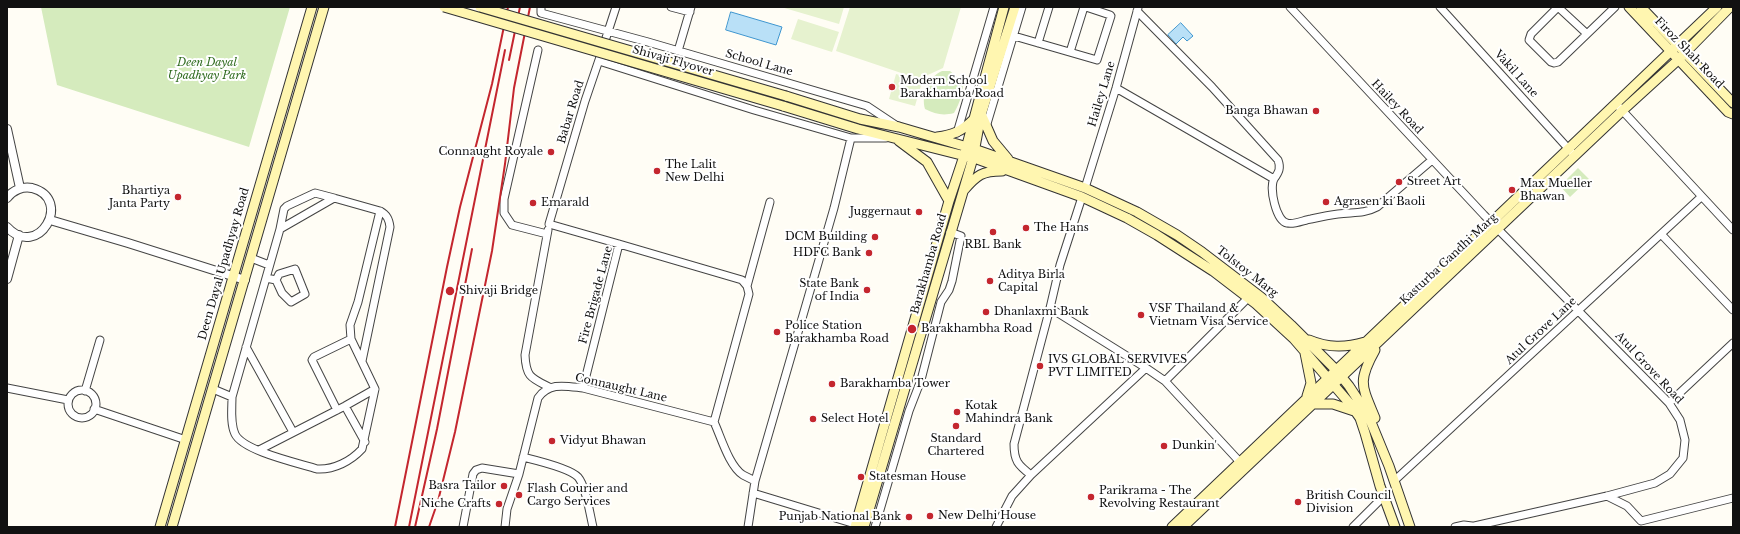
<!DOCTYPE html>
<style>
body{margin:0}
#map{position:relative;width:1740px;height:534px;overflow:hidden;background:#fffdf5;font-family:"Libre Baskerville",serif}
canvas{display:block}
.frame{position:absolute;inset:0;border:8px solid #111;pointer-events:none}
</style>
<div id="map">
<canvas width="1740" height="534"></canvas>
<div class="frame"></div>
</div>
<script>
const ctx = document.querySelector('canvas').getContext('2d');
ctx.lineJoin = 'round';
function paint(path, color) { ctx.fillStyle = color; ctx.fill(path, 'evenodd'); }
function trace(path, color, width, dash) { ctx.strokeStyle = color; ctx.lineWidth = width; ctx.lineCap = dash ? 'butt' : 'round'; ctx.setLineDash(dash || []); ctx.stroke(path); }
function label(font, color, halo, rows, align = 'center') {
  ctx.font = font + ' "Libre Baskerville",serif'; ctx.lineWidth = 4; ctx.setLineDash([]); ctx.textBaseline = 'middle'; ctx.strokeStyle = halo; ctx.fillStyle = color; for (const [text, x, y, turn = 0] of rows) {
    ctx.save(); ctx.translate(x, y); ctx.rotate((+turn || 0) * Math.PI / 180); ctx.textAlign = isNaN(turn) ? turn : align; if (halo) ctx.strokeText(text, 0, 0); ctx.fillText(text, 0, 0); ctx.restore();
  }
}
const green = new Path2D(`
 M41,7h249l-41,140 -192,-62z
 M942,71h8l13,11c0,12 -3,20 -9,31 -11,3 -19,1 -29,-4 -4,-14 3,-32 17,-38z
 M1578,168l11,11 -19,18 -10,-11z`);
const pitch = new Path2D(`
 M781,7h63l-5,17z
 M850,7h111l-18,61 -24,11 -83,-28z
 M798,19l41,13 -7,20 -41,-13z
 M896,74l26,8 -7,24 -26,-7z`);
const water = new Path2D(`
 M731,12l51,15 -6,18 -50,-15z
 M1181,23l12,13 -6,5 -4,-4 -7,7 -8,-9z`);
const minor = new Path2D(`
 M541,7v6l107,29 219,64 30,20
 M671,7l19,5
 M1290,7l194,208 185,188 11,17 5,20 -2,18 -13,16 -15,9 -48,13 -137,31
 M1440,7l135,149
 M1586,33l-28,-26 -27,27 -2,6 22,22 3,1 4,-1 57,-55
 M1014,36l83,24 14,-44 -1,-1 -24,-8
 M1038,43l11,-36
 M603,47l13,-40
 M538,50l-34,149v14l8,12 35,9
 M678,51l13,-44
 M1070,52l14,-45
 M600,57l-15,44 -36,123 70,20
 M599,61l155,49 97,28h35
 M1116,88l158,91c5,-7 7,-11 4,-19l-66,-73 -75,-76
 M1619,107l114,123
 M986,127l36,-120
 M957,133l37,-126
 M1274,179c-5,9 2,42 13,44 7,2 17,-3 24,-4 9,-2 18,-4 27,-5 15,-2 26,0 39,-7l55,-47
 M1085,188l31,-100 22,-80
 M280,229l4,-20 3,-3 28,-13 19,5
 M548,230l-23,125c1,22 6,23 24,32
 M1661,234l72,76
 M251,258l18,7
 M266,278l10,2 6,13 9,9 14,-8 -10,-25 -16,5 -3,6
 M246,347l47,85
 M1146,368l19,13
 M7,388l61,12
 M583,388l36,-144 123,36 5,6
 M213,389l19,8c0,11 -2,26 3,37 8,17 63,29 82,35 17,1 34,-8 45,-20l13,-60 -24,-50 -1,-14 8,-23 22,-91
 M68 404a14 14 0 1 1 28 0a14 14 0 1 1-28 0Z
 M85,391l15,-51
 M232,397l48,-168 54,-31 46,13c7,4 9,8 10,16l-28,134
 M1669,403l64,-60
 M345,406l20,36
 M94,409l92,31
 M337,410l-25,-50 2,-3 37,-18
 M714,422l35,-128 -2,-8 23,-84
 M259,450l86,-44 30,-17
 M523,457c12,3 47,11 55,20 8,9 12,38 15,50
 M1239,461l-74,-80 83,-83
 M1031,475l115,-107 -96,-60
 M1394,481l307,-284
 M753,493l102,31
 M1607,496l20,10 14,15 92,-23
 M463,527l10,-53 3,-4 6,-2 37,6
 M505,527l2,-18 12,-35 19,-76c11,-16 27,-12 45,-10l131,34c7,15 15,44 29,53 4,2 8,4 12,6
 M748,527l7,-46 79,-273 17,-70
 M875,527l34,-116 12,-31 20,-78 8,-12 3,-9 9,-45 -11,-4
 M996,527l16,-31 19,-21c-13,-10 -17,-14 -17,-31l36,-136 10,-43 22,-68
 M1353,527l31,-31
 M1455,527l9,-2 8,1`);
const tertiary = new Path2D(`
 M7,129l13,59
 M7,198c6,-8 16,-12 25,-10 42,11 6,73 -25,39
 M50,220l78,23 117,37
 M7,279l12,-44`);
const secondary = new Path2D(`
 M1629,7l99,105 5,2
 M1641,7l92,96
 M786,96l74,23 39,8 75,22 111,39 52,24 40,23 25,17 59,45 30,28 45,45 13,16 19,29 5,12 16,39 21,61
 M783,106l75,23 119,30 105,38 45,21 30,17 56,36 43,33 38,35 57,66 9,13 5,15 15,53 15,41
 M982,116l11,25 15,18
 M937,137c16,-2 25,-6 36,-17
 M899,141l28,21 22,39
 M964,190c13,-15 18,-19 38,-19
 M1309,340c19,8 36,8 56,2
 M1375,350c-18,32 -13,36 0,68
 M1305,353l6,30 -4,13
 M1312,404h21l21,7
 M160,527l152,-520
 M172,527l152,-520
 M855,527l94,-326 15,-45 40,-149
 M864,527l109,-369 8,-43 34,-108
 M1172,527l545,-520
 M1183,527l440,-417 55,-50 52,-53`);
const rail = new Path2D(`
 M509,60l11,-53
 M395,527l52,-260 13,-60 32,-123 16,-77
 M409,527l96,-477
 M415,527l22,-98 35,-180
 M429,527l9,-26 17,-69 37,-181 13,-87 9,-76 16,-81`);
const secondaryBridge = new Path2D(`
 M444,7l339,99
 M480,7l306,89`);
const markers = [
 [892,87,4,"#c4262e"],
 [1316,111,4,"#c4262e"],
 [551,152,4,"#c4262e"],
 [657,171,4,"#c4262e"],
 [1399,182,4,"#c4262e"],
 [1512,190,4,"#c4262e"],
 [178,197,4,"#c4262e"],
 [1326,202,4,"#c4262e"],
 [533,203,4,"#c4262e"],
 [919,212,4,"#c4262e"],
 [1026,228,4,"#c4262e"],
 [993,232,4,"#c4262e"],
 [875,237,4,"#c4262e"],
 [869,253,4,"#c4262e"],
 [990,281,4,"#c4262e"],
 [867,290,4,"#c4262e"],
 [450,291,5,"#c4262e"],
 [986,312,4,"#c4262e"],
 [1141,315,4,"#c4262e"],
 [912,329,5,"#c4262e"],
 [777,332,4,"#c4262e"],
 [1040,366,4,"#c4262e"],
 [832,384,4,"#c4262e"],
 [957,412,4,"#c4262e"],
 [813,419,4,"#c4262e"],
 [956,426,4,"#c4262e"],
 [552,441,4,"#c4262e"],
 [1164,446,4,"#c4262e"],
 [861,477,4,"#c4262e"],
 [504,486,4,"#c4262e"],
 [519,495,4,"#c4262e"],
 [1091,497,4,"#c4262e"],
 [1298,502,4,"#c4262e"],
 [499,504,4,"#c4262e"],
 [930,516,4,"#c4262e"],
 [909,517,4,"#c4262e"]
];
const streetNames = [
 ["Firoz Shah Road",1689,53,46],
 ["Shivaji Flyover",673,61,16],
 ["School Lane",759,63,16],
 ["Vakil Lane",1516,74,48],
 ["Hailey Lane",1102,94,-73],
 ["Hailey Road",1397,107,47],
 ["Babar Road",571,112,-73],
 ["Kasturba Gandhi Marg",1449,259,-43],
 ["Deen Dayal Upadhyay Road",224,264,-74],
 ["Barakhamba Road",929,264,-74],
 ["Tolstoy Marg",1247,272,38],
 ["Fire Brigade Lane",596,295,-75],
 ["Atul Grove Lane",1541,331,-43],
 ["Atul Grove Road",1649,368,47],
 ["Connaught Lane",621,388,13]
];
const parkNames = [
 ["Deen Dayal",207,63],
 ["Upadhyay Park",207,76]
];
const poiNames = [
 ["Modern School",900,81],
 ["Barakhamba Road",900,94],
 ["Banga Bhawan",1308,111,"right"],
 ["Connaught Royale",543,152,"right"],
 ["The Lalit",665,165],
 ["New Delhi",665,178],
 ["Street Art",1407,182],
 ["Max Mueller",1520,184],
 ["Bhawan",1520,197],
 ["Bhartiya",170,191,"right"],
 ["Janta Party",170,204,"right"],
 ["Agrasen ki Baoli",1334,202],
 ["Emarald",541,203],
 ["Juggernaut",911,212,"right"],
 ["The Hans",1034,228],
 ["DCM Building",867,237,"right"],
 ["RBL Bank",993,245,"center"],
 ["HDFC Bank",861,253,"right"],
 ["Aditya Birla",998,275],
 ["Capital",998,288],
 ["State Bank",859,284,"right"],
 ["of India",859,297,"right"],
 ["Shivaji Bridge",459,291],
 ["VSF Thailand &",1149,309],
 ["Vietnam Visa Service",1149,322],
 ["Dhanlaxmi Bank",994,312],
 ["Police Station",785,326],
 ["Barakhamba Road",785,339],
 ["Barakhambha Road",921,329],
 ["IVS GLOBAL SERVIVES",1048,360],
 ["PVT LIMITED",1048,373],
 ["Barakhamba Tower",840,384],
 ["Kotak",965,406],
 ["Mahindra Bank",965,419],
 ["Select Hotel",821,419],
 ["Standard",956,439,"center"],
 ["Chartered",956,452,"center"],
 ["Vidyut Bhawan",560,441],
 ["Dunkin'",1172,446],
 ["Statesman House",869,477],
 ["Basra Tailor",496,486,"right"],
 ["Flash Courier and",527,489],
 ["Cargo Services",527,502],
 ["Parikrama - The",1099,491],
 ["Revolving Restaurant",1099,504],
 ["British Council",1306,496],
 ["Division",1306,509],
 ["Niche Crafts",491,504,"right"],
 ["New Delhi House",938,516],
 ["Punjab National Bank",901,517,"right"]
];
paint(green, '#d5ebbd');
paint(pitch, '#e6f2cf');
paint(water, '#b9e0f7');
trace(water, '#3f96cf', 1);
trace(minor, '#444', 9);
trace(tertiary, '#444', 10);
trace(secondary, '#333', 11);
trace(minor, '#fff', 7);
trace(tertiary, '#fff', 8);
trace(secondary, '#fff6b0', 9);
trace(rail, '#c4262e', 2);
trace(secondaryBridge, '#333', 11, []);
trace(secondaryBridge, '#fff6b0', 9);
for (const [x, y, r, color] of markers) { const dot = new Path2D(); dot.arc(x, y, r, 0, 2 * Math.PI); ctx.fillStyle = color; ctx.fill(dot); trace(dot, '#fff', 1.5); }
label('11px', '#111', '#fff', streetNames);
label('italic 11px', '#2f6b1f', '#fff', parkNames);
label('11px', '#111', '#fff', poiNames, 'left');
</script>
